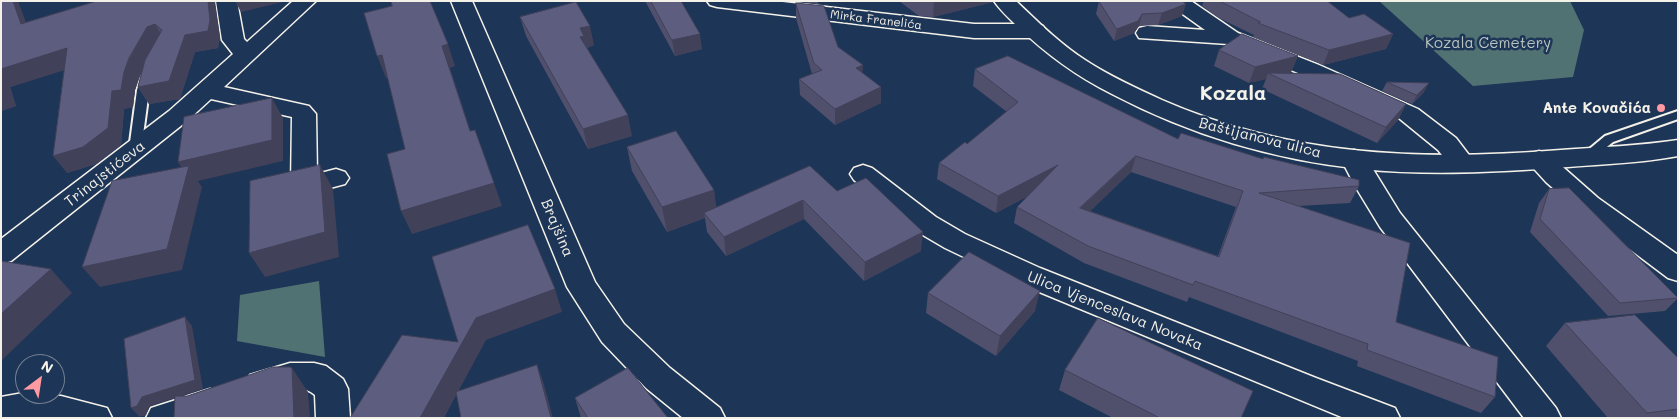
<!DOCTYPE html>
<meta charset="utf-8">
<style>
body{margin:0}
#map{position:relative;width:1679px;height:419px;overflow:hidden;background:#1d3557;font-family:Mali,sans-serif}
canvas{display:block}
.frame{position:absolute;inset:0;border:2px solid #f4f1e8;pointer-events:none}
.north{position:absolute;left:15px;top:354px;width:50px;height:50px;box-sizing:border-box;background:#1d3557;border:1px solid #738091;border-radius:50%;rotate:31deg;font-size:14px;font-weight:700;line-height:20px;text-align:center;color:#f4f1e8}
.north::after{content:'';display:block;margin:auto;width:18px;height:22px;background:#ff9aa2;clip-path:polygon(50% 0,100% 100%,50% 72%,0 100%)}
</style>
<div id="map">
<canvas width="1679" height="419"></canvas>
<div class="frame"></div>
<div class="north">N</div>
</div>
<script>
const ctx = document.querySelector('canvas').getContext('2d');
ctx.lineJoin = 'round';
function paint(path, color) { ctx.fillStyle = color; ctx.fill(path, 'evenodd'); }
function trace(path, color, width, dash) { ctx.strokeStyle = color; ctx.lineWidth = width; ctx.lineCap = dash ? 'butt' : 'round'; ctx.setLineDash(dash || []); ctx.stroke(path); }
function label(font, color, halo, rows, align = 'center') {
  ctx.font = font + ' Mali,sans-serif'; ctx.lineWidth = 5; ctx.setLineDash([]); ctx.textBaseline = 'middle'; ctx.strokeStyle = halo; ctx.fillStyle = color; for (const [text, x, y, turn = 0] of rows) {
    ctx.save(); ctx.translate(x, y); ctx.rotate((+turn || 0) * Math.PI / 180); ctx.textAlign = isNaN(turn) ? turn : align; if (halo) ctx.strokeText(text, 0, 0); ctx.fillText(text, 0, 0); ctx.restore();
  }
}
const green = new Path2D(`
 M1379,1h191l14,29 -11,47 -100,9z
 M319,281l6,76 -88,-16 3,-46z`);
const service = new Path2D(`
 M147,73l6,4 -4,13 -8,60 -6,4 -6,-4 8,-60 4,-13z
 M1678,111v8l-65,23 -21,17h-10l-1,-3 24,-20z`);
const minor = new Path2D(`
 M216,1h21l7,38 3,3 46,-41h23l-92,86 85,19 7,8 1,60 19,-5 9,3 4,6 -4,6 -41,11 -9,-3 -4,-6 1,-69 -81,-18 -24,22 -176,140 -10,3v-25l168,-128 64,-57 -11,-14z
 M451,1h21l123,281 29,42 46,44 50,40 5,10h-42l-37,-30 -44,-46 -35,-55z
 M707,1h67l200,23h61l8,2 3,5 -3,5 -8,2h-61l-257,-31 -7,-2z
 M1167,1h24l47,32 81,32 99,44 38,29 19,25 -4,6 -9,3 -9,-3 -15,-19 -38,-31 -97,-44 -75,-31 -89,-6 -3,-5 3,-5 8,-2 58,4 -35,-25z
 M1354,150l9,3 37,60 156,195 5,10h-37l-144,-191 -25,-41 -14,-27 4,-6z
 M1539,151l9,3 50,44 80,57v26l-10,-3 -89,-67 -33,-29 -20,-22 4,-6z
 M863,165l9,3 64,49 29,17 75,34 276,110 79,30 5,10h-56l-324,-134 -75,-36 -29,-17 -62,-51 -4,-6 4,-6z
 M290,363h24l12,3 17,13 5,10 2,29h-34l-1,-23c-22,-17 -35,4 -53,4 -3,0 -8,-3 -12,-4l-4,-10 4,-10z
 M210,389l12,4 5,10 -5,10 -14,5h-62l5,-10z
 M23,393l38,3 46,12 5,10h-111v-21z`);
const secondary = new Path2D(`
 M994,1h22c22,21 44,43 69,59 24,16 51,28 77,40 131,57 259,61 399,50 39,-3 78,-4 117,-10v16c-36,7 -73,8 -110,11 -69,5 -138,9 -207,2 -87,-9 -173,-35 -249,-75 -36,-18 -66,-40 -95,-68 -8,-8 -17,-16 -23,-25z`);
const wall = new Path2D(`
 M97,1l123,36 -2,11 -23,4 -15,47 -31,5 -11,-17 3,-13 -6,16 -2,17 -9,2 -3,36 -25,19 -29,9 -3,-103 -54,17 6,19 -15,5 25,-89z
 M645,1h36l21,48 -27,7z
 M793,1h25v3z
 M899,1h94v1l-60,15 -14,-1z
 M1099,1l83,15 -24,9 -19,1 -5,7 -20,8 -18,-27z
 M1204,1h123l22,17 44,16 -7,15 -63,16 -70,-28 1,-2 -35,-17 -17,-12z
 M796,3l66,70 19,30 -46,22 -35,-30 -1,-16 13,-5 -16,-56z
 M520,17l74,28 -7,3 45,88 -44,13 -62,-113z
 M1219,50l79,6 -7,16 -5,2 120,30 -8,16 -21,23 -115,-54 4,-10 -17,4 -35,-17z
 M975,69l203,70 85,20 96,27 -9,17 -51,3 97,116 99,75 -14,16 -124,-47 1,-5 -169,-64 -2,5 -103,-39 -70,-40 3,-16 11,-11 -32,17 -59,-34 2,-16 28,-19 40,-32 -34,-26zM1131,172l105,35 -18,49 -128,-45z
 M1387,82l37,10 -12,12 -30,-13z
 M627,147l87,43 2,18 121,-17 84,60 -57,30 -60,-62 -78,37 -19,-24 -2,-14 -38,14 -35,-61z
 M1549,189l129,109 -13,13 -57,5 -78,-84 9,-29z
 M928,293l107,18 -39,45 -70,-43z
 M1565,323l113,35v60h-70l-62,-72z
 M1065,370l176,48h-128l-54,-28z
 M575,398l93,20h-87z`);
const shadedWall = new Path2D(`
 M13,1h5l15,40 -12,-17z
 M208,1h7l5,36 -2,11 -23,4 -15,47 -31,5 -11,-17 47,-52z
 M235,1h52l-46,11z
 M934,1h59v1l-60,15z
 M1186,4l-4,12 -24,9 4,-12z
 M1142,14l-3,12 -5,7 -20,8 3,-12z
 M155,24l10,17 -8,3 -17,31 -5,15 -2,17 -9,2 -3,36 -25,19 -29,9 -14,-17 59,-65 35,-64z
 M590,26l4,19 -7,3 -7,-11v-9z
 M700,34l2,15 -27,7 -3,-16z
 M1393,34l-7,15 -63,16 6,-15z
 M448,44l7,22 -5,2 28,85 -36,-107z
 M67,48l11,18 -68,21 6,19 -15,5v-42z
 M382,55l9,22 -5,1 -9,-22z
 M1298,56l-7,16 -16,4 -7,-3 -2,6 -17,4 6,-16z
 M863,65l-1,16 -6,-13z
 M1429,83l-5,9 -12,12 5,-9z
 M881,87v16l-46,22v-16z
 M272,98l11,20v43l-85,20 4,6 -20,83 -82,17 -18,-20 104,-92 -8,-13z
 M1406,104l-8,16 -21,23 9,-16z
 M628,115l4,21 -44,13 -5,-20z
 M1136,156l-5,16 -55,53 4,-17z
 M320,165l13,24 6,68 -74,20 -16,-24z
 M1058,165l-4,17 -58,31 2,-17z
 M494,183l8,23 -90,28 -11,-23z
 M714,190l3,24 -13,-1 1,5 -38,14 -5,-25z
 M803,200l1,19 -78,37 -2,-19z
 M923,232l-2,19 -57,30 1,-19z
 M51,269l21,24 -71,68v-47z
 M555,289l7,23 -76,28 -42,78h-24l56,-100z
 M1040,291l-5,20 -39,45 4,-20z
 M185,317l7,9 11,63 -53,17 -4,9 -6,2 -9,-9z
 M537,365l6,16 10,37h-2z
 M292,368l16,24 2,26h-16z`);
const building = new Path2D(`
 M1,1h12l8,23 76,-23h111l2,19 -2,11 -23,4 -16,46 -31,6 7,-27 17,-30 -7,-6 -8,3 -18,31 -5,14 -3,18 -9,1 -4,37 -25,19 -30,9 14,-108 -66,21z
 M391,1h39l18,43 -6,2 28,85 5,-1 19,53 -93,28 -14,-57 18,-5 -23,-94 -5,1 -13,-43 28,-7z
 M651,1h30l19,33 -28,6z
 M1099,1h83l4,3 -24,9 -20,1 -4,7 -21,8z
 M1220,1h107l22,17 15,-4 29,20 -64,16 -71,-27 2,-1z
 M576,2l14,24 -10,2 4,8 -4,1 48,78 -45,14 -63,-112z
 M796,3l28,3 14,41 25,18 -7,3 25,19 -46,22 -36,-30 23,-9 -8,-7z
 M1242,34l56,22 -43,11 -36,-17z
 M1008,56l170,83 3,-6 82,26 1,-2 95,23v6l-100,7 151,50 -14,79 102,35 -3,40 -128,-47 1,-6 -173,-63 -2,4 -105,-39 -71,-39 41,-42 -60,31 -59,-33 26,-21 2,2 51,-42 -43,-33zM1136,156l107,35 -24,66 -139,-49z
 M1268,73l72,1 66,30 -20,23z
 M1387,82l42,1 -12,12z
 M272,98v42l-94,22 6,-45z
 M676,131l38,59 -52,17 -35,-60z
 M320,165l5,67 -76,21 1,-72z
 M189,166l-22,83 -85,18 30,-86z
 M810,166l27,25 29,-13 57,54 -58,30 -62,-62 -79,37 -20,-24z
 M1569,188l109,110 -58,5 -80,-84 9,-30z
 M528,225l27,64 -79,29 -56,100h-70l52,-83 56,7 -26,-85z
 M969,252l71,39 -40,45 -72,-43z
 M1,261l50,8 -50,45z
 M1635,315l43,43v51l-31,4 -82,-90z
 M185,317l10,63 -53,17 -5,9 -6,2 -7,-69z
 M1098,318l155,73 -12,27h-81l-95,-48z
 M537,365l14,53h-90l-5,-26z
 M273,367h17l2,1 2,50h-120l1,-22h12z
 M628,368l40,50h-80l-13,-20z`);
const markers = [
 [1661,108,5,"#ff9aa2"]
];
const farStreetnames = [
 ["Mirka Franelića",876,20,7]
];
const parkNames = [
 ["Kozala Cemetery",1488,43]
];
const poiNames = [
 ["Ante Kovačića",1651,108]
];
const streetNames = [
 ["Baštijanova ulica",1260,138,14],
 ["Trinajstićeva",105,174,-38],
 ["Brajšina",557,228,67],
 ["Ulica Vjenceslava Novaka",1115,311,22]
];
const districtNames = [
 ["Kozala",1233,94]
];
paint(green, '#507272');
trace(service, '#f4f1e8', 4);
trace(minor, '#f4f1e8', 3);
trace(secondary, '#f4f1e8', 3);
paint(service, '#1d3557');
paint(minor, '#1d3557');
paint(secondary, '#1d3557');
paint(wall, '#50506d');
paint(shadedWall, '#414159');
paint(building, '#5d5d7f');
trace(building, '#414159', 1);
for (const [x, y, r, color] of markers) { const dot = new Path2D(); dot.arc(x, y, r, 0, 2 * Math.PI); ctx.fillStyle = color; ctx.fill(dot); trace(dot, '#1d3557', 2); }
label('12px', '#f4f1e8', '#1d3557', farStreetnames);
label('15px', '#bbc5bf', '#1d3557', parkNames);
label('bold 15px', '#f4f1e8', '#1d3557', poiNames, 'right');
label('15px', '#f4f1e8', '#1d3557', streetNames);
label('bold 20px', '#f4f1e8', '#1d3557', districtNames);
</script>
